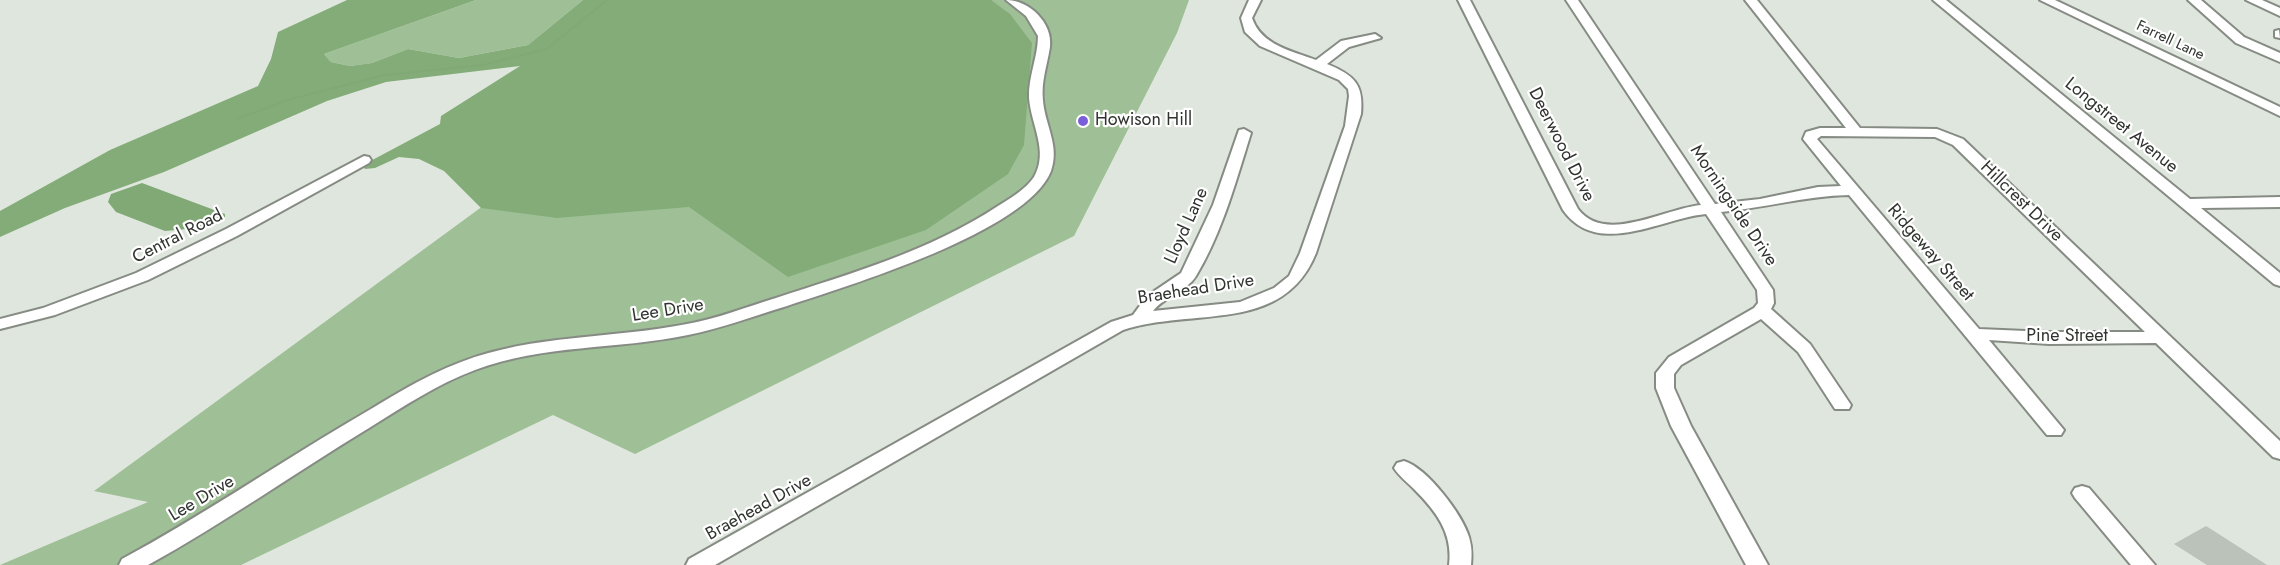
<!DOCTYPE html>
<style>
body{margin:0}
canvas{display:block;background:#dfe6dd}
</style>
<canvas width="2280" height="565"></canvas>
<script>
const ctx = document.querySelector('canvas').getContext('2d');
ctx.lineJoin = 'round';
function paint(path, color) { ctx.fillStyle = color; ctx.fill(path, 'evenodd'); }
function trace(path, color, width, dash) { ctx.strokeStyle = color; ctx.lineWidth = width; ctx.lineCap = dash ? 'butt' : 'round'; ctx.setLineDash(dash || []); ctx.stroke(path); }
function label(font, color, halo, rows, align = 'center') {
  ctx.font = font + ' Jost,sans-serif'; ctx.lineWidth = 4.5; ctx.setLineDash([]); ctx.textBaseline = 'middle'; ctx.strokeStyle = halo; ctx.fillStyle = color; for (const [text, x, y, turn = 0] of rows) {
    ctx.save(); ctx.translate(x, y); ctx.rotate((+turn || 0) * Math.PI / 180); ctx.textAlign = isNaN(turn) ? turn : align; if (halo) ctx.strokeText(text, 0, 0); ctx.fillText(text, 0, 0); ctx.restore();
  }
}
const green = new Path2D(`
 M476,0h107l-55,45 -69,13 -51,-9 -36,14 -22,3 -19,-4 -7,-8z
 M764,0h425l-12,33 -103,203 -439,218 -82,-39 -312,150h-241l148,-63 -54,-11z`);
const forest = new Path2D(`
 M347,0h129l-152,54 7,8 19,4 22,-3 36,-14 51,9 69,-13 55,-45h408l19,14 22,29 -8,102 -16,29 -82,56 -138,47 -99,-70 -132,11 -76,-10 -37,-37 -25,-12 -20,-2 -24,11 -10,1 -2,-4 77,-41 1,-8 79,-50 -134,16 -59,19 -163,71 -99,36 -65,29v-26l110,-61 148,-64 13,-27 7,-27z`);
const water = new Path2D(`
 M142,183l83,31v3l-27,11 -33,3 -49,-19 -8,-10 3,-8z`);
const stream = new Path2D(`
 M237,119l54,-20 94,-24 98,-10 64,-16 60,-49`);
const building = new Path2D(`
 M2206,526l8,5 53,34h-60l-33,-21z`);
const minor = new Path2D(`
 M1006,0c23,0 47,23 44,47 -3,19 -9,34 -7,54 2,24 17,45 8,70 -24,61 -204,115 -264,135 -33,10 -65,22 -99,29 -71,15 -145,9 -213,35 -38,14 -72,37 -106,58 -74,45 -145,95 -221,137h-29l3,-6c78,-42 151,-92 227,-137 36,-21 72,-45 112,-60 73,-28 151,-23 226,-38 30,-5 59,-17 89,-26 76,-25 154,-47 222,-92 13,-8 28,-17 36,-29 15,-26 -3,-52 -5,-79 -1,-21 9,-41 9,-62l-12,-20z
 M1249,0h12l-9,18c9,27 40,33 64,42l25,-19 34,-7 6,4 -32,9 -22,17c27,11 37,20 34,50l-45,139c-33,82 -123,54 -193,77l-408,235h-29l3,-6 422,-237 22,-7 14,-19 34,-23 32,-68 26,-75 5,-1 7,4c-15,48 -29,100 -55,143 -9,15 -32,21 -43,35l87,-9 34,-14 15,-12 11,-23 45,-127 4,-30 -1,-7 -9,-9 -79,-34 -15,-14 -4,-14z
 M1458,0h12l108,209c27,36 88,-1 123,-4l-135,-205h12l137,204 45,-5 58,-12 23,-1 -38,-47 3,-7 14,-4h26l-101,-128h12l103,128 77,1 26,10 317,302v18l-7,-2 -117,-114 -107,1 -60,-4 75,90 -3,5h-14l-198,-240c-44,1 -85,13 -128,17l52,78 1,13 -3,6 39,35 41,61 -2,4h-14l-37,-57 -37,-33 -80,46 -7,9v14l17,38 77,139h-22l-75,-139 -15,-38v-15l13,-16 85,-49 4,-5 -1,-13 -51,-76c-45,4 -108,45 -143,-4zM1821,136l114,1 18,8 192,187h-96l-70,-3 -162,-190z
 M1933,0h13l244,199 90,-2v10l-79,1 79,65v13l-6,-2z
 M2040,0h15l225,107v9z
 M2188,0h13l43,37 36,16v9l-44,-19z
 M2246,0h16l18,8v8z
 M2279,30l1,8 -5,-1v-6z
 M364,156l5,1 2,3 -2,3 -132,73 -89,44 -93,35 -55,14v-10l43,-11 93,-35 90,-44z
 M1404,461c23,7 58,53 65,76 3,10 3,18 2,28h-22c4,-32 -13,-54 -35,-76 -7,-7 -15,-13 -20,-21l3,-5z
 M2082,486l7,2 66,77h-24l-56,-67 -3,-5 3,-5z`);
const markers = [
 [1083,121,6,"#795fda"]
];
const farStreetnames = [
 ["Farrell Lane",2170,41,25]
];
const poiNames = [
 ["Howison Hill",1095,121]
];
const streetNames = [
 ["Longstreet Avenue",2121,126,39],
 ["Deerwood Drive",1561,145,63],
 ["Hillcrest Drive",2021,202,44],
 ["Morningside Drive",1733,206,56],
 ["Lloyd Lane",1187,226,-66],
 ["Central Road",178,237,-27],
 ["Ridgeway Street",1930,253,49],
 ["Braehead Drive",1196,290,-9],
 ["Lee Drive",668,311,-9],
 ["Pine Street",2067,337],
 ["Lee Drive",202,499,-31],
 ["Braehead Drive",759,508,-29]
];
paint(green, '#9fc096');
paint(forest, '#84ac79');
paint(water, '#81a976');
trace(stream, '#81a976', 2);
paint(building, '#bbc2b9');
trace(minor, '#868c84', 4);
paint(minor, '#fff');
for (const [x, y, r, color] of markers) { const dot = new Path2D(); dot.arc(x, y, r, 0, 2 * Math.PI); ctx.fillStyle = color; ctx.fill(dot); trace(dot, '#fff', 2); }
label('15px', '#30332f', '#fff', farStreetnames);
label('18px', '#30332f', '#fff', poiNames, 'left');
label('18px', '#30332f', '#fff', streetNames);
</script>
